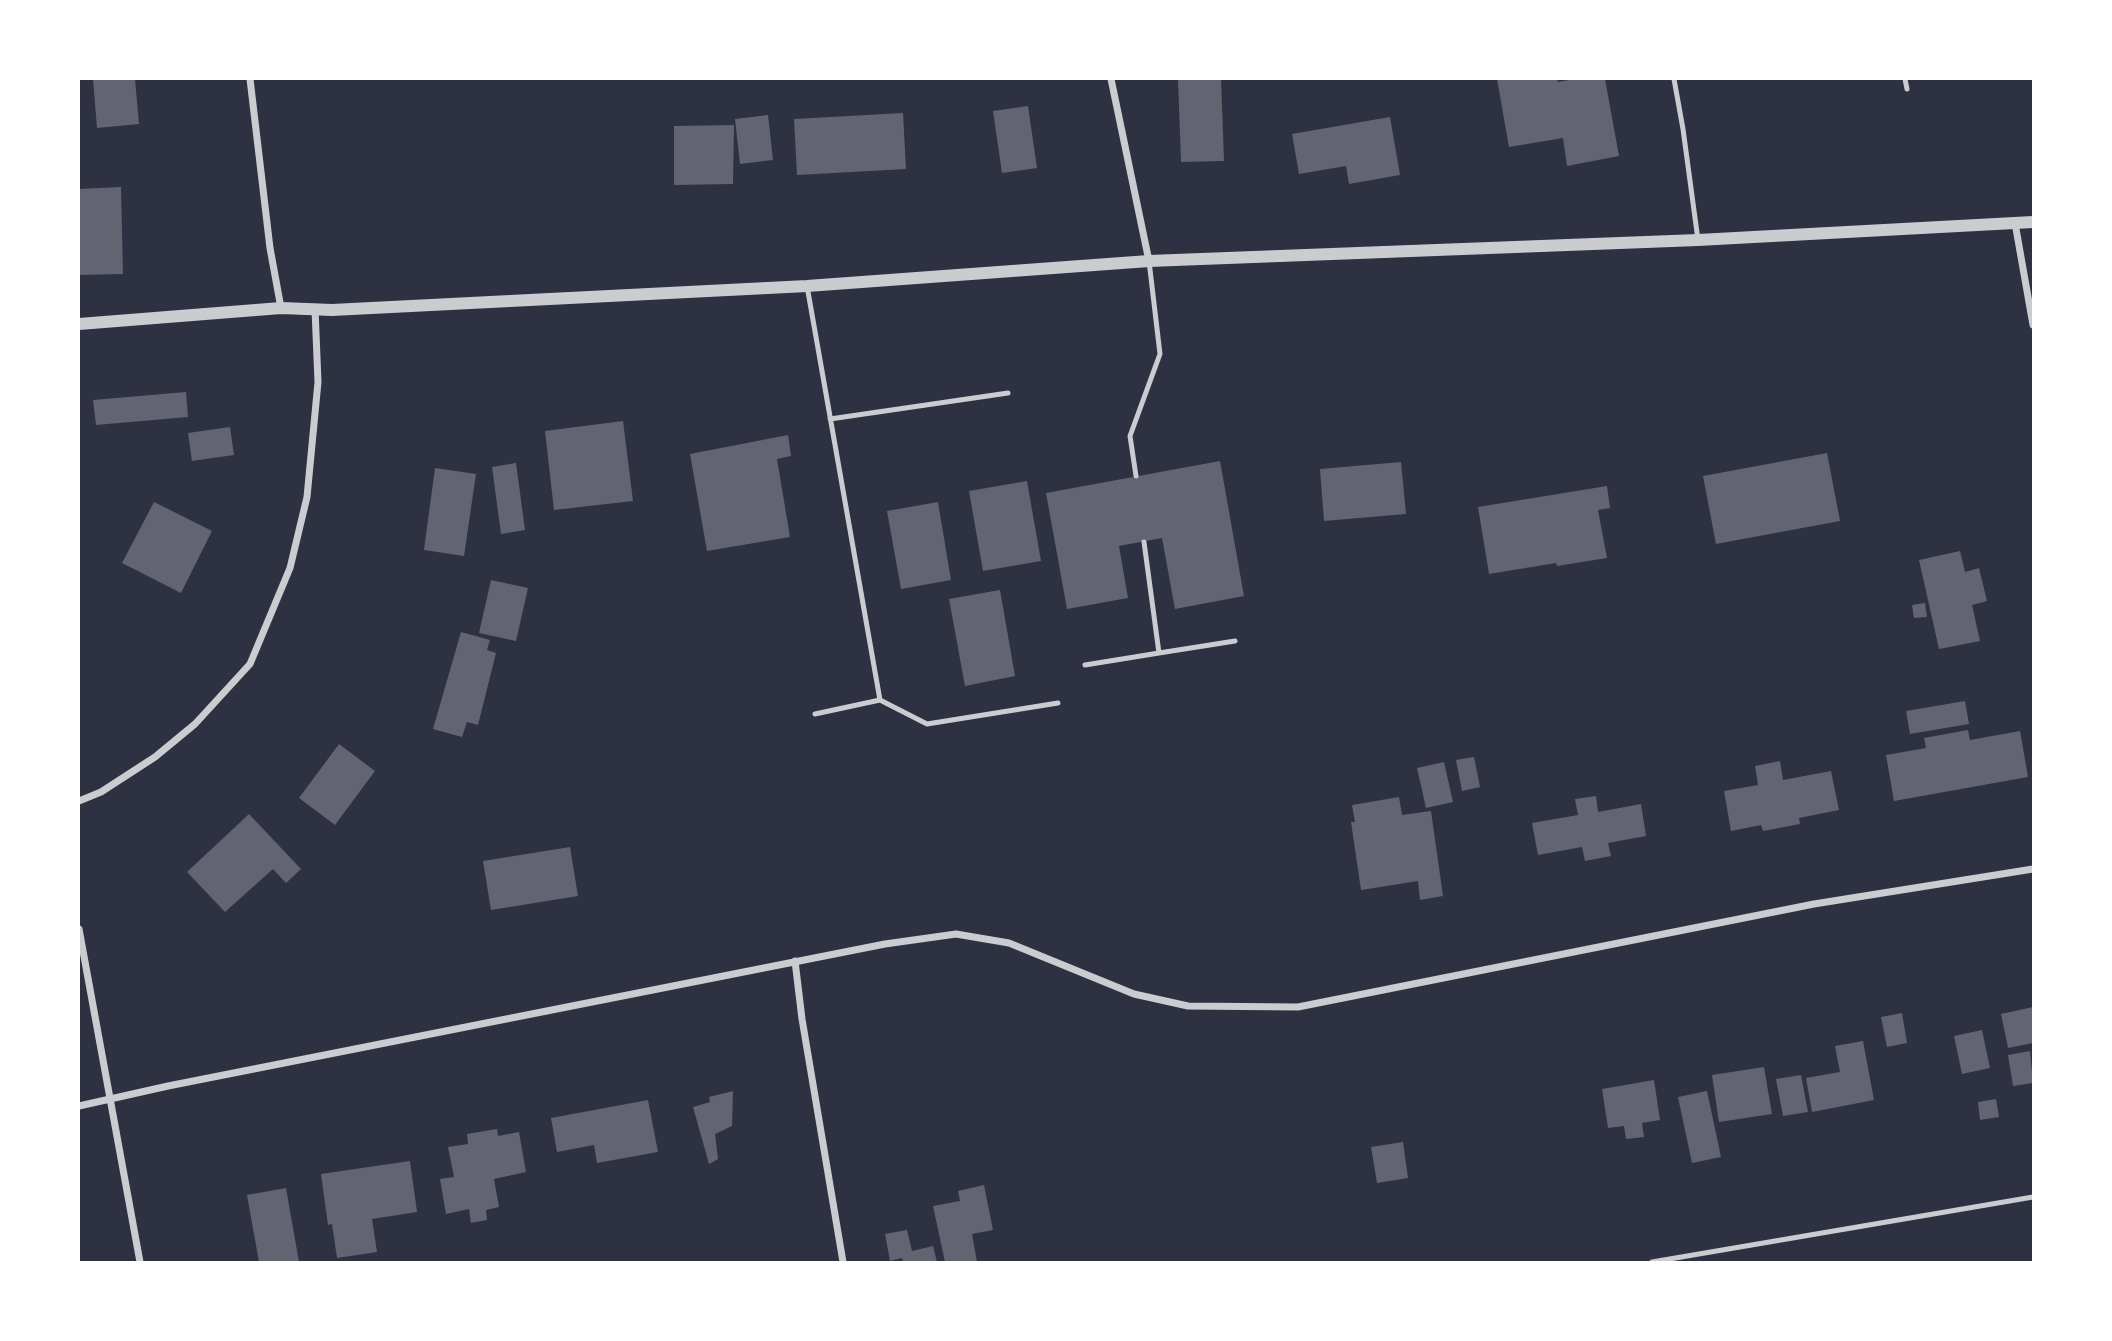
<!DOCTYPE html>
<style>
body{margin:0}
#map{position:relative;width:2112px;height:1341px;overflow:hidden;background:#2d3142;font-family:"Fira Sans",sans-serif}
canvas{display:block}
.frame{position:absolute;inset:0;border:80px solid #fff;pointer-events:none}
</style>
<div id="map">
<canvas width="2112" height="1341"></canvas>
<div class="frame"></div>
</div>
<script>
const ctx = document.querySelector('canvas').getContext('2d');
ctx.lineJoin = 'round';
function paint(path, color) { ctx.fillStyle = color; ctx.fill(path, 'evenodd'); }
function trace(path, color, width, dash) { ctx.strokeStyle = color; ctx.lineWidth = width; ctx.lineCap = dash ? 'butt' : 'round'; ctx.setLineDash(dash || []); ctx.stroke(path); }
const building = new Path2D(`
 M93,79h42l4,45 -42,4z
 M1178,79h43l3,82 -43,1z
 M1497,79h60l1,3 16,-3h31l14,77 -52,10 -4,-28 -54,9z
 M1028,106l9,62 -35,5 -9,-62z
 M903,113l3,56 -109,6 -3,-56z
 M768,115l5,45 -33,4 -5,-45z
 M1390,117l10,58 -51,9 -3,-18 -47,8 -7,-40z
 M734,125l-1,59 -59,1v-59z
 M121,187l2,87 -44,1v-86z
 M186,392l2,25 -92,8 -3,-25z
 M623,421l10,80 -79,9 -9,-79z
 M230,427l4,28 -42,6 -4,-28z
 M788,435l3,21 -14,3 13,78 -83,14 -17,-97z
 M1827,453l13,68 -124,23 -13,-68z
 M1220,461l24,135 -69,13 -13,-71 -43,8 9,52 -61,11 -21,-116z
 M1401,462l5,52 -82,7 -4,-52z
 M516,463l9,67 -24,4 -9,-67z
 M435,468l41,6 -12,82 -40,-6z
 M1027,481l14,80 -58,10 -14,-80z
 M1607,486l3,22 -12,2 9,48 -50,8 -1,-3 -67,11 -11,-67z
 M154,502l58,29 -31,62 -59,-30z
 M938,502l13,78 -50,9 -14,-78z
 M1960,551l5,21 14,-4 8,33 -15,4 8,36 -41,8 -20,-89z
 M491,580l37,8 -12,53 -37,-8z
 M1000,590l15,86 -50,10 -16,-87z
 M1925,603l2,14 -13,1 -2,-13z
 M461,632l29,8 -3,10 9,3 -18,72 -11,-3 -5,15 -29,-8z
 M1965,701l4,23 -59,10 -4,-23z
 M1968,730l2,10 50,-9 8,46 -134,24 -8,-46 40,-7 -2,-10z
 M339,744l36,27 -40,54 -36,-27z
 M1474,757l6,30 -18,4 -6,-31z
 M1780,761l3,19 48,-9 8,39 -40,8 1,6 -37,7 -2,-6 -30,6 -7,-40 34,-6 -3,-19z
 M1444,762l9,40 -27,6 -9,-40z
 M1596,796l2,16 43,-8 5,32 -38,7 3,13 -26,5 -3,-14 -44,8 -6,-32 46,-8 -3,-16z
 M1399,797l3,18 29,-4 12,85 -23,4 -2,-19 -57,9 -10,-68h4l-3,-17z
 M249,814l52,55 -15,14 -13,-14 -48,43 -38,-40z
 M570,847l8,49 -87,14 -8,-49z
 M2033,1007v36l-25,5 -7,-34z
 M1902,1013l5,30 -20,4 -6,-30z
 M1982,1030l8,38 -28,6 -8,-38z
 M1863,1041l11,59 -62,12 -6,-34 34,-6 -5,-26z
 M2030,1051l3,32 -20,3 -5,-31z
 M1764,1067l8,47 -53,8 -7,-47z
 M1801,1075l7,37 -25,4 -7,-37z
 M1654,1080l6,40 -18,3 2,14 -18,2 -2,-13 -16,2 -6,-39z
 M733,1091l-1,35 -17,8 3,25 -9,5 -16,-57 17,-5 -1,-5z
 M1707,1091l14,66 -29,6 -14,-66z
 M1996,1099l3,18 -19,3 -2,-18z
 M648,1100l10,52 -61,11 -3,-18 -37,7 -6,-34z
 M497,1129l1,7 21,-4 7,40 -32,7 5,28 -13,3 1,10 -16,3 -2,-14 -23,5 -6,-35 14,-2 -6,-30 20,-3 -1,-10z
 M1403,1142l5,36 -31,5 -6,-36z
 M410,1161l7,51 -45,7 5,33 -40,6 -5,-34 -4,1 -7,-51z
 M984,1185l9,45 -21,4 5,28h-32l-12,-56 27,-5 -2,-10z
 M286,1188l13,74h-40l-12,-67z
 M907,1230l5,21 21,-5 4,16h-34l-1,-4 -12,3 -5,-27z`);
const service = new Path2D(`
 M1674,79l9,50 15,111
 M1905,79l2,10
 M807,286l73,414 47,24 131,-21
 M830,419l178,-26
 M1136,476l-6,-40 30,-82 -11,-93
 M1144,542l15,111 76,-12
 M1085,665l74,-12
 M815,714l65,-14
 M1652,1262l381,-65`);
const minor = new Path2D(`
 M250,79l20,169 11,60
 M1111,79l38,182
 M2015,223l18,102
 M79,801l22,-9 54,-35 40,-33 55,-60 40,-96 17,-71 11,-115 -3,-73
 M79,929l61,333
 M795,961l7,58 41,243
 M79,1106l89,-20 717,-142 71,-10 53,9 125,51 54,12 110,1 516,-103 219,-35`);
const tertiary = new Path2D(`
 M79,324l202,-16 51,2 475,-24 342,-25 549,-21 335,-18`);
paint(building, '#626471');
trace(service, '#caccd0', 5);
trace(minor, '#caccd0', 7);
trace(tertiary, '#caccd0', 12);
</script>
